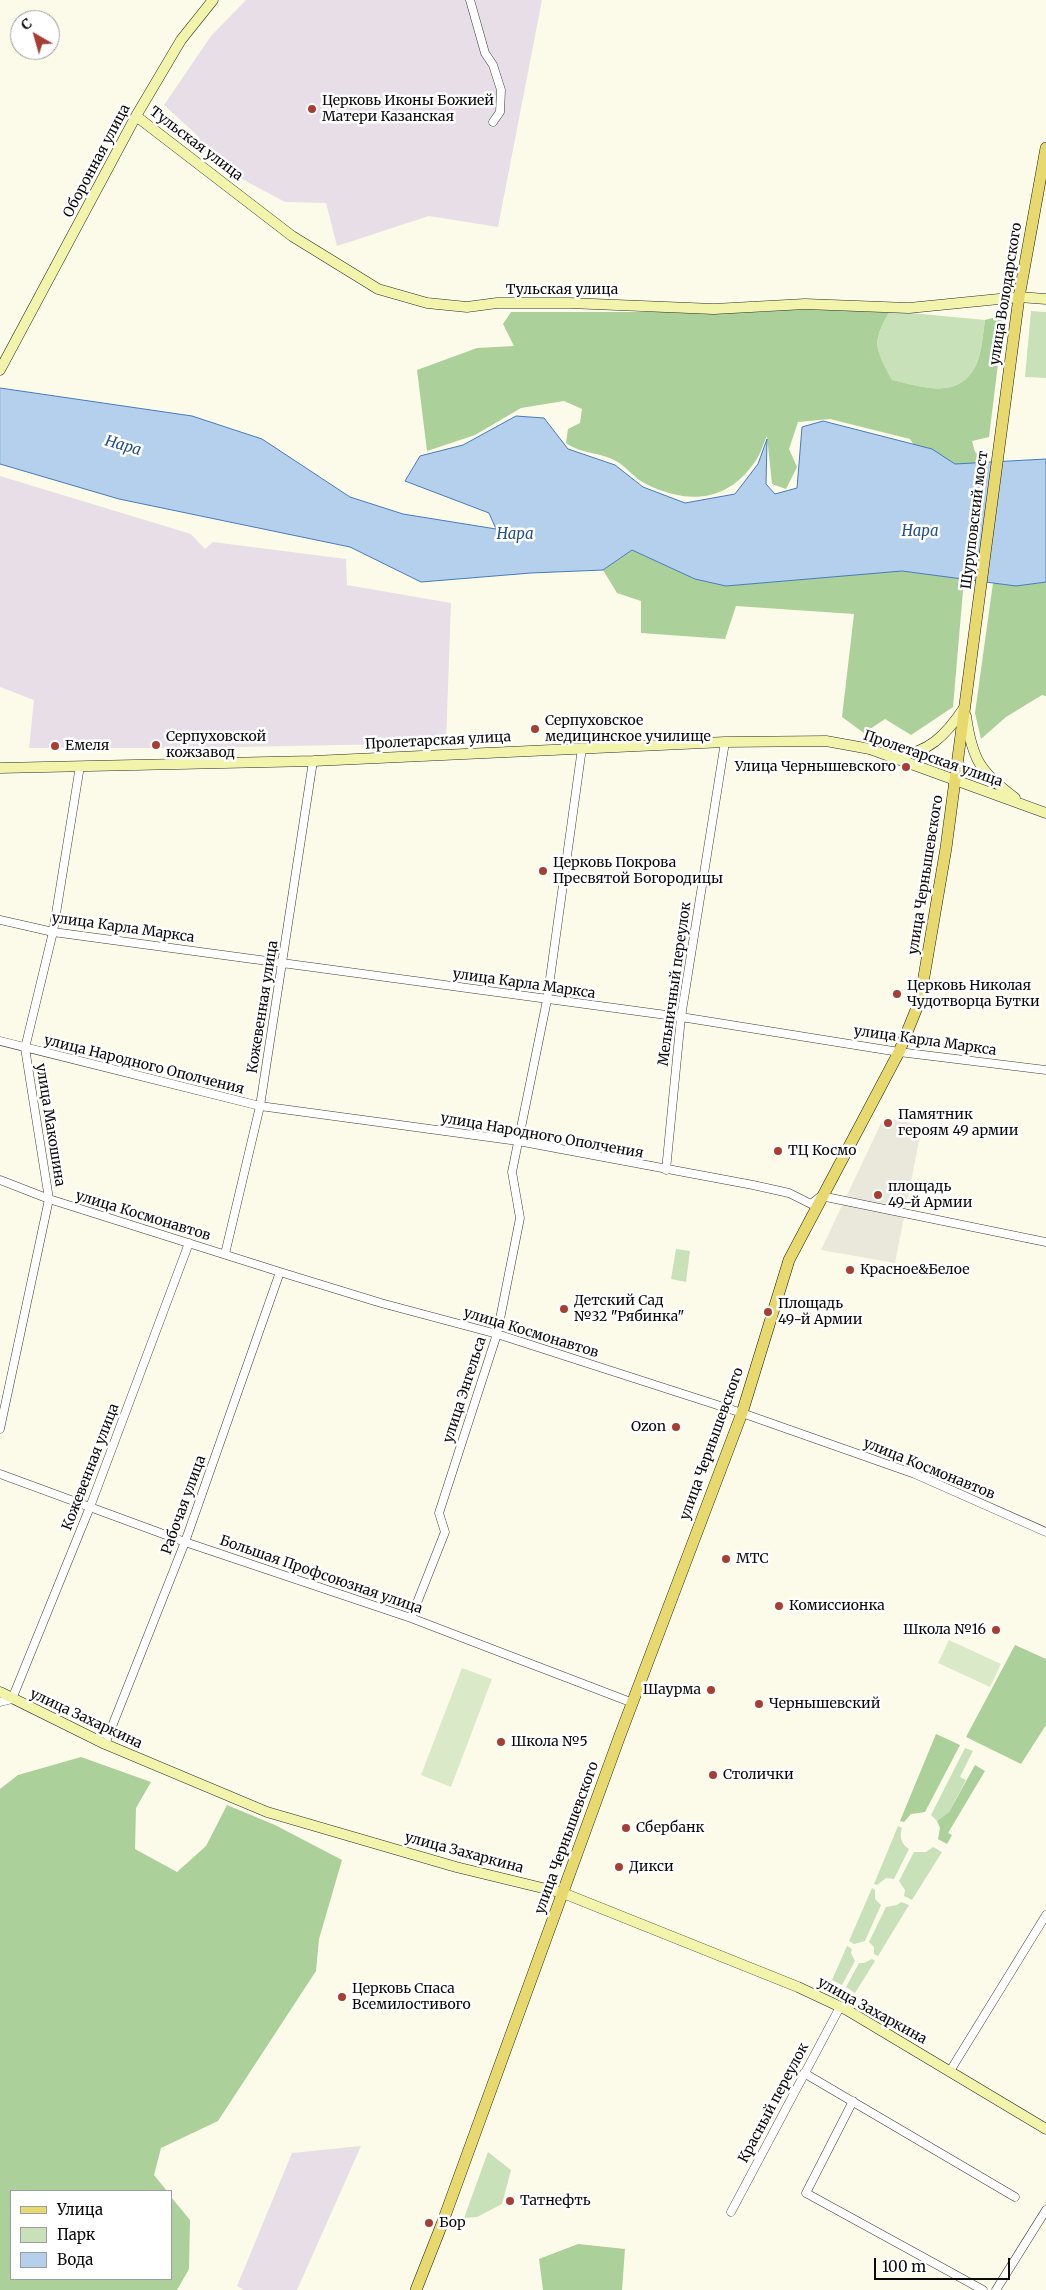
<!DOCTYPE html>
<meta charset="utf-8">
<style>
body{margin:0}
#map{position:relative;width:1046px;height:2290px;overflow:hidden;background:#fcfbe9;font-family:Merriweather,serif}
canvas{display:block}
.legend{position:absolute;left:10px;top:2190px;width:162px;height:90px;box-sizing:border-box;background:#fff;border:1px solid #9d9d9d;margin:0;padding:6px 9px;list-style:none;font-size:15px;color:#0a0a0a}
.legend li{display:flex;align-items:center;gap:10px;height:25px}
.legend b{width:25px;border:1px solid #9d9d9d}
.north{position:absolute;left:10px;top:10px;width:50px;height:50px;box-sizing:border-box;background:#fff;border:1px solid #9d9d9d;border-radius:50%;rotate:322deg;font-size:14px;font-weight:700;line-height:20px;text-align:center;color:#0a0a0a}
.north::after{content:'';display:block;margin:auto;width:18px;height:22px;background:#a73e34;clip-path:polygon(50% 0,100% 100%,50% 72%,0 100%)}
.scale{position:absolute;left:874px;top:2258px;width:136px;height:22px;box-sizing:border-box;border:2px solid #0a0a0a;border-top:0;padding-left:6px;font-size:15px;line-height:18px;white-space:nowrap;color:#0a0a0a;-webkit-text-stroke:4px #fff;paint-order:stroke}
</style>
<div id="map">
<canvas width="1046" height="2290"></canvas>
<ul class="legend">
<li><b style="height:6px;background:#e7d96e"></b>Улица</li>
<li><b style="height:14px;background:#c8e1b8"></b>Парк</li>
<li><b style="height:14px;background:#b4d0ed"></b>Вода</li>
</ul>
<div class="north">С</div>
<div class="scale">100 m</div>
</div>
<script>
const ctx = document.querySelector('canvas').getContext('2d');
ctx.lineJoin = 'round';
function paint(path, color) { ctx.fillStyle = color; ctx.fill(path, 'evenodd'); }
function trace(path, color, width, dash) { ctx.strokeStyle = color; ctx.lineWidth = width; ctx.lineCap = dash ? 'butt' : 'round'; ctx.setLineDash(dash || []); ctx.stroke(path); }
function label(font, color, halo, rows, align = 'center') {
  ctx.font = font + ' Merriweather,serif'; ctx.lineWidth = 5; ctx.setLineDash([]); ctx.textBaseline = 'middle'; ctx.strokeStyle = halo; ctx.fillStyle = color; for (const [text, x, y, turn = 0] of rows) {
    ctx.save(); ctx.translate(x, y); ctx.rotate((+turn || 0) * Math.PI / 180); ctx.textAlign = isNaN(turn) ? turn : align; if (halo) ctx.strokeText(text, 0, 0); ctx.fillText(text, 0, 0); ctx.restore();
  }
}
const industrial = new Path2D(`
 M246,0h296l-44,227 -69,-11 -92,30 -11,-43 -41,-1 -60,-32 -31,-27 5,-6 -35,-32 47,-69z
 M0,476l191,58 14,15 8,-7 133,17 1,26 104,18 -5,140 -262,5h-155l5,-48 -34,-13z
 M361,2146l-64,144h-53l-7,-4 55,-133z`);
const green = new Path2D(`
 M890,311l95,9c-2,13 -3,31 -8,43 -17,38 -53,24 -85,17 -17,-32 -21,-36 -2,-69z
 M1031,311l15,1v66l-21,-1z
 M676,1249l14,2 -4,31 -15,-3z
 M965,1748l8,3 -13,26 6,3 -17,32 -12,9 -6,-6z
 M898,1826l4,2c-3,8 -1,16 7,21l-15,30 -8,-1 -9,7 -3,-1z
 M933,1847l9,5 -30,48 -8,-4 1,-6 -6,-9 15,-29h12z
 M872,1888l3,2v9l6,6 -16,36 -11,3 -5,-3z
 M901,1902l8,3 -31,51 -4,-2v-7l-5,-5 17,-35 11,-2z
 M847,1946l5,3 -1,4 4,8 -13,24 -10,-5z
 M872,1959l3,2 -20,32 -9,-6 13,-24h5z
 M488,2152l23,18 -9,34 -25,13 -13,1z`);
const forest = new Path2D(`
 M818,307l72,4c-19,33 -15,36 2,69 32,7 68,21 85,-17 5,-12 6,-30 8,-43l19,-5 -15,122 -17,4 3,11 7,5 -4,26 -53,-21 -15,-23 -80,-20 -32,3 -9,27 8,18 -11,22 -14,-5 -5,-48c-4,8 -7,20 -13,27 -28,40 -67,41 -108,21 -11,-5 -19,-17 -30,-23 -16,-9 -35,-7 -50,-18l2,-14 12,-6 2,-14 -18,-8 -43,7 -46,27 -48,16 -10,-81 60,-22 37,-2 -11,-22 8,-12h250z
 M632,550l63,29 31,7 176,-15 62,8 -11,128 -42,28 -26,-16 -21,14 -22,-16 12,-103 -118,-8 -11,33 -84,-6v-32l-24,-8 -14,-23z
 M1046,582v114l-4,-1 -36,22 -25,22 -6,-26 18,-130 23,3z
 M1015,1645l31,14v66l-25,39 -55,-27z
 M936,1734l24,11 -35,67 -14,2 -7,8 -4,-1z
 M81,1757l70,25 -15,26 -1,41 42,23 29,-26 21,-41 48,20 67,35 -23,79 -3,32 -98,150 -57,27 -7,27 13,16h-156v88h160v-82l19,23 -1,49 -12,21h-177v-501l18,-14z
 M975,1765l10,6 -37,62 4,2 -5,9 -9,-5 2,-11 -3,-7 12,-9z
 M578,2244l47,5 -3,41h-79l-4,-31z`);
const pitch = new Path2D(`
 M949,1640l52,24 -11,23 -52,-24z
 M462,1668l30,11 -41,108 -30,-12z`);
const plaza = new Path2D(`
 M884,1117l38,9 -27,137 -74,-13z`);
const water = new Path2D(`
 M0,388l192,28 70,23 88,58 53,17 93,15 -7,-16 -84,-32 15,-25 43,-11 53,-29 28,2 24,31 47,16 28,22 42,16 50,-9 23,-30 9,-25 -1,45 9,10 22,-6 5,-61 21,-6 109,28 23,15 91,-5v123l-30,4 -114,-15 -176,15 -31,-7 -63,-29 -29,20 -72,3 -110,9 -71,-35 -231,-48 -119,-35z`);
const street = new Path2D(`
 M470,0l15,53 8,12 8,25 -1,22 -7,10
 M0,920l53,12 628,85 218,35 147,18
 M0,1041l260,65 258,35 235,44 36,8 22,11 10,-8 225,46
 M666,1170l15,-153 44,-275
 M0,1180l49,19 231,73 101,31 116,31 245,79 173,61 131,58
 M225,1254l35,-148 53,-345
 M0,1429l49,-230 -24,-151 28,-116 27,-166
 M0,1474l185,68 226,76 222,85
 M411,1618l34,-86 -6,-19 58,-179 23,-116 -8,-46 35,-172 35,-252
 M0,1702l12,-3 78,-192 99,-264
 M105,1744l80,-202 95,-270
 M950,2071l96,-156
 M804,2073l211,124
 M853,2101l-47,92 177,97
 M731,2212l109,-205
 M996,2290l50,-80`);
const secondary = new Path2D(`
 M136,116l156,120 86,53 49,14 40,4 30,-4h72l145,6 91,-5 104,4 110,-11 27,2
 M0,370l136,-254 45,-76 32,-40
 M966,716c6,43 14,56 49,82
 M895,756c33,-2 51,-21 69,-48
 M0,768l313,-7 412,-19 101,-1 44,8 176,64
 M0,1692l105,52 162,68 189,55 107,26 235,94 49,23 199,119`);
const primary = new Path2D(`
 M416,2290l26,-66 177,-486 123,-325 47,-153 110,-208 21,-52 26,-152 73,-551 27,-149`);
const markers = [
 [312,109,5,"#a73e34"],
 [535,729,5,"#a73e34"],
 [156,745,5,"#a73e34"],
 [55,746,5,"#a73e34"],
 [906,767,5,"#a73e34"],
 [543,871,5,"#a73e34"],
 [897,994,5,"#a73e34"],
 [888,1123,5,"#a73e34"],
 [778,1151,5,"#a73e34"],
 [878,1195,5,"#a73e34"],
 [850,1270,5,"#a73e34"],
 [564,1309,5,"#a73e34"],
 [768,1312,5,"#a73e34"],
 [676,1427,5,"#a73e34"],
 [726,1559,5,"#a73e34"],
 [779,1606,5,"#a73e34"],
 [996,1630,5,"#a73e34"],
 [711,1690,5,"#a73e34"],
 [759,1704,5,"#a73e34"],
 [501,1742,5,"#a73e34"],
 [713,1775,5,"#a73e34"],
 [626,1828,5,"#a73e34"],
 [619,1867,5,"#a73e34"],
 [342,1997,5,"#a73e34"],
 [510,2201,5,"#a73e34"],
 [429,2223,5,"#a73e34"]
];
const poiNames = [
 ["Церковь Иконы Божией",322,101],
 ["Матери Казанская",322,117],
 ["Серпуховское",545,721],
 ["медицинское училище",545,737],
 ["Серпуховской",166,737],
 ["кожзавод",166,753],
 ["Емеля",65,746],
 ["Улица Чернышевского",896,767,"right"],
 ["Церковь Покрова",553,863],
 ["Пресвятой Богородицы",553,879],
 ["Церковь Николая",907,986],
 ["Чудотворца Бутки",907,1002],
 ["Памятник",898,1115],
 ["героям 49 армии",898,1131],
 ["ТЦ Космо",788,1151],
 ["площадь",888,1187],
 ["49-й Армии",888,1203],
 ["Красное&Белое",860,1270],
 ["Детский Сад",574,1301],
 ["№32 \"Рябинка\"",574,1317],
 ["Площадь",778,1304],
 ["49-й Армии",778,1320],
 ["Ozon",666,1427,"right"],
 ["МТС",736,1559],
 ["Комиссионка",789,1606],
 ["Школа №16",986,1630,"right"],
 ["Шаурма",701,1690,"right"],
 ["Чернышевский",769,1704],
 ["Школа №5",511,1742],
 ["Столички",723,1775],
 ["Сбербанк",636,1828],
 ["Дикси",629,1867],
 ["Церковь Спаса",352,1989],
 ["Всемилостивого",352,2005],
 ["Татнефть",520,2201],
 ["Бор",439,2223]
];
const streetNames = [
 ["Тульская улица",196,144,37],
 ["Оборонная улица",97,161,-62],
 ["Тульская улица",562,290],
 ["улица Володарского",1006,294,-81],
 ["Шуруповский мост",975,520,-83],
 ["Пролетарская улица",438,741,-3],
 ["Пролетарская улица",933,759,19],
 ["улица Чернышевского",926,875,-81],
 ["улица Карла Маркса",123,928,8],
 ["улица Карла Маркса",524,984,8],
 ["Мельничный переулок",675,984,-82],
 ["Кожевенная улица",263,1007,-81],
 ["улица Карла Маркса",925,1041,8],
 ["улица Народного Ополчения",144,1065,14],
 ["улица Макошина",50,1125,81],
 ["улица Народного Ополчения",542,1136,10],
 ["улица Космонавтов",143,1216,17],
 ["улица Космонавтов",531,1333,17],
 ["улица Энгельса",465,1390,-72],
 ["улица Чернышевского",712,1444,-70],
 ["Кожевенная улица",91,1467,-69],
 ["улица Космонавтов",929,1469,22],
 ["Рабочая улица",184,1505,-70],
 ["Большая Профсоюзная улица",321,1575,19],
 ["улица Захаркина",86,1719,25],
 ["улица Чернышевского",567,1838,-70],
 ["улица Захаркина",464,1853,15],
 ["улица Захаркина",872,2011,29],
 ["Красный переулок",774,2103,-62]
];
const waterNames = [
 ["Нара",123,446,16],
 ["Нара",920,532],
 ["Нара",515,535]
];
paint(industrial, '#e8dee8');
paint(green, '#c8e1b8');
paint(forest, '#abd099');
paint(pitch, '#daeac8');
paint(plaza, '#eae8da');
paint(water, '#b4d0ed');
trace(water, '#457cbb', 1);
trace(street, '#3d3d3d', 9);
trace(secondary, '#2c2c2c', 11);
trace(primary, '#1b1b1b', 12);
trace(street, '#fff', 8);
trace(secondary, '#f3f4ac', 10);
trace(primary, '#e7d96e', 11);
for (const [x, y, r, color] of markers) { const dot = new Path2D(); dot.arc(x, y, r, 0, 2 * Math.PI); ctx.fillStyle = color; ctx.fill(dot); trace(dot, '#fff', 2); }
label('14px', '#0a0a0a', '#fff', poiNames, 'left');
label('14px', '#0a0a0a', '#fff', streetNames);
label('italic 15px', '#24518a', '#fff', waterNames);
</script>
